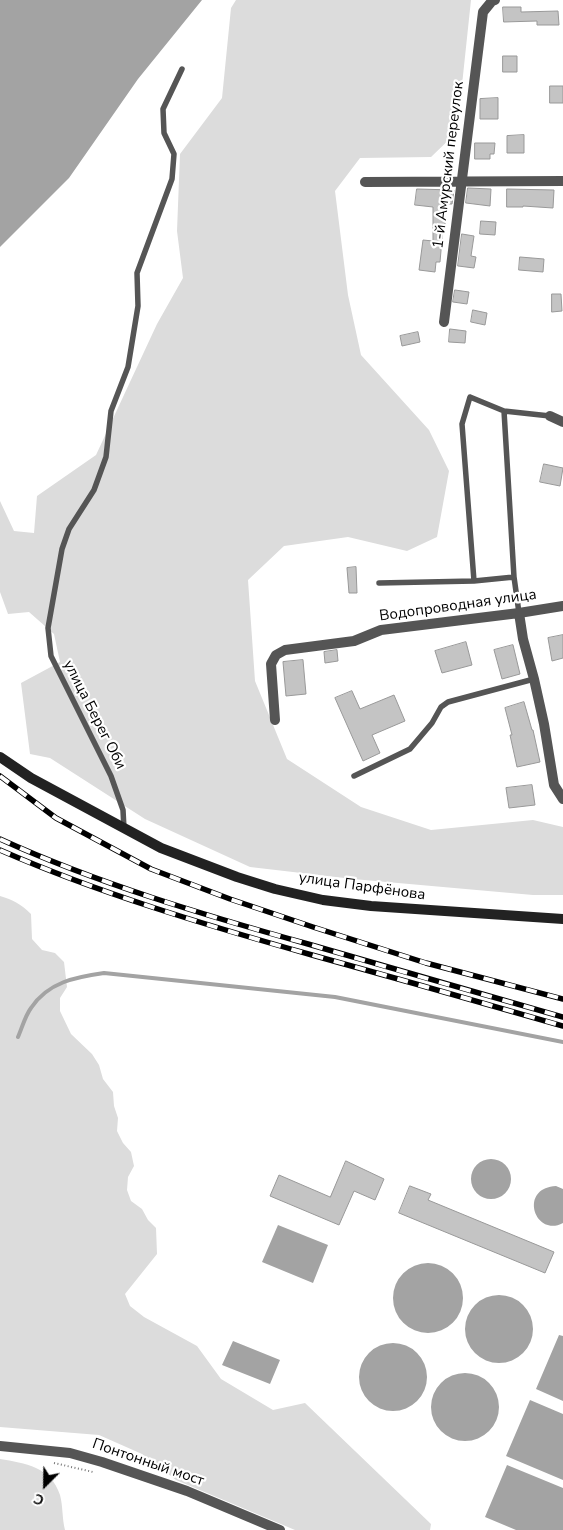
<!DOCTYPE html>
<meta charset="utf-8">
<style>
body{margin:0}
#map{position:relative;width:563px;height:1530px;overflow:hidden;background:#fff;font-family:"Nunito Sans",sans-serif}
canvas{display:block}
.north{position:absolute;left:20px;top:1460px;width:50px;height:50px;-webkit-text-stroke:4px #fff;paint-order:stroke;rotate:203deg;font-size:14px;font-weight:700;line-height:20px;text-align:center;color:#000}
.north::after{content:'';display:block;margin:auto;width:18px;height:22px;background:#000;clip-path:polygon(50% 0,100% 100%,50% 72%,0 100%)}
</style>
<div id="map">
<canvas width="563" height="1530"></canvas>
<div class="north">С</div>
</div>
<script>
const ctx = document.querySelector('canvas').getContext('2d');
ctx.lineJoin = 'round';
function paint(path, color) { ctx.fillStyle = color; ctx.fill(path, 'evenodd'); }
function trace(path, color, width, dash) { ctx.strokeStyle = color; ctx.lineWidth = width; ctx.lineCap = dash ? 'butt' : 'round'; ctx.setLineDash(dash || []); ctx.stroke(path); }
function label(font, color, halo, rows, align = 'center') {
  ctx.font = font + ' "Nunito Sans",sans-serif'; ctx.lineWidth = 4.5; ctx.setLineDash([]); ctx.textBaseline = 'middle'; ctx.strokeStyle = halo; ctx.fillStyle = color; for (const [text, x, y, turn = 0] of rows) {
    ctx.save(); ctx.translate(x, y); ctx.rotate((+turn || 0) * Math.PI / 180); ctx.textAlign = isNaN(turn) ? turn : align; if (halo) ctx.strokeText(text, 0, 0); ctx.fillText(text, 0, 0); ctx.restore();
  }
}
const green = new Path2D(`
 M236,0h235l-14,132 -26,25 -71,1 -25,33 13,104 13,60 68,75 20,41 -12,66 -30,14 -59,-14 -64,9 -36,34 7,101 32,78 74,48 70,23 102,-10 30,7v68h-30l-180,-16 -103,-12 -105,-48 -95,-61 -20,-4 -9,-71 39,-21 -6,-28 -25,-22 -21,2 -8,-22v-91l14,30 20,2 3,-37 59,-41 61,-131 26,-46 -6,-47 3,-77 42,-56 9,-90z
 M0,896c13,4 21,8 31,18l1,25 10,11 13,3 9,9 3,25 -7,11v13l11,23 21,20 7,11 4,14 10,13 1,14 4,12 -1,13 6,12 8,9 3,14 -6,11 -1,13 4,11 11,8 6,11 8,8 1,26 -32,40 5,12 14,11 53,29 24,33 52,31 32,-7 126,121 -1,6h-135l-119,-50 -34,-26 -43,-19 -99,-8z
 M0,1459c25,4 51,8 60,36 3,11 2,24 5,35h-65z`);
const water = new Path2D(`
 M0,0h202l-64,79 -69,99 -69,69z
 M471 1179a20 20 0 1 1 40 0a20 20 0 1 1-40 0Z
 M556,1186l7,3v34c-28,15 -45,-35 -7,-37z
 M278,1225l50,20 -15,38 -51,-21z
 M393 1298a35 35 0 1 1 70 0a35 35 0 1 1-70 0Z
 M465 1329a34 34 0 1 1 68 0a34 34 0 1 1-68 0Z
 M559,1335l4,1v65l-27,-12z
 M233,1341l47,19 -10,24 -48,-19z
 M359 1377a34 34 0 1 1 68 0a34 34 0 1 1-68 0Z
 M431 1407a34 34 0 1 1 68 0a34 34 0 1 1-68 0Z
 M530,1400l33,14v66l-57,-24z
 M507,1465l56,23v42h-47l-31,-13z`);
const stream = new Path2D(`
 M18,1037c4,-9 7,-21 13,-29 17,-26 45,-31 73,-35l231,24 228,45`);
const building = new Path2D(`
 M503,7h18v5l37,-1 1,14h-22v-4l-33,1z
 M503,56h14v16h-14z
 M550,86h13v17h-13z
 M498,98v21h-18v-20z
 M524,135v18h-17v-17z
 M475,143h20l-1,11h-4v5h-15z
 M468,188l23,1 -1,17 -24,-3z
 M417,189l37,1 -2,14h-7v24h-2l-3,34h-4l-1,10 -16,-2 4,-30 10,1v-34l-18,-2z
 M507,189l47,1 -1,18 -30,-2v1h-16z
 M481,221l15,1 -1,13 -15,-1z
 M462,234l12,2 -3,20 5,1 -2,11 -16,-2z
 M520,257l24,2 -1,13 -24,-2z
 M455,290l14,2 -2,12 -14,-2z
 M552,294h9l1,17 -10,1z
 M473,310l14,3 -2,12 -14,-3z
 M450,329l16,2 -1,12 -16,-1z
 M418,332l2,10 -18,4 -2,-10z
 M544,464l19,4 -3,18 -20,-4z
 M356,567l1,26h-8l-2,-25z
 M563,635v23l-11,3 -4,-23z
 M466,642l6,23 -30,8 -7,-22z
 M513,645l7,29 -18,5 -8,-29z
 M337,650l1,11 -13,2 -1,-11z
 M303,660l3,34 -20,2 -3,-34z
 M352,691l8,18 34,-14 11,26 -33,14 8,18 -17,8 -28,-63z
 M524,702l8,28h1l7,32 -23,5 -7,-32h2l-7,-27z
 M532,785l3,20 -26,3 -3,-20z
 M346,1161l38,18 -9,21 -21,-9 -15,34 -69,-29 9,-21 51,22z
 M410,1186l21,8 -3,6 126,52 -9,21 -146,-60z`);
const path = new Path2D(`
 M54,1463l39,9`);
const lane = new Path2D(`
 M474,581l-12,-157 8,-27 34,14
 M379,583l95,-2 40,-4
 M519,613l-5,-36 -10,-166 46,5
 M354,776l56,-27 22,-26 9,-16 7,-5 86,-23
 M124,829l-1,-19 -12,-34 -60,-120 -3,-28 14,-79 7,-20 25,-39 12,-33 5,-46 17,-44 10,-61 -1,-33 35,-94 2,-25 -10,-21 -1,-24 19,-40`);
const street = new Path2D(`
 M365,182l198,-1
 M444,322l39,-310 9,-11 3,-1
 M550,416l13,6
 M519,613l4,26 11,40 10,45 10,61 9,14
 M275,720l-4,-56 5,-9 9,-5 69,-9 27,-11 138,-17 44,-7
 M0,1446l70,7 32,9 85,29 93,39`);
const secondary = new Path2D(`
 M0,757l31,21 130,70 76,29 38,12 48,11 48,6 192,13`);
const rail = new Path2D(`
 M0,776l56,42 95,51 79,30 83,28 113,36 137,36
 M0,839c99,45 204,76 308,105 85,25 170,49 255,73
 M0,850c101,44 206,75 312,105 84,23 167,47 251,71`);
const streetNames = [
 ["1-й Амурский переулок",449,165,-83],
 ["Водопроводная улица",458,606,-8],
 ["улица Берег Оби",94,715,63],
 ["улица Парфёнова",362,887,8],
 ["Понтонный мост",148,1463,19]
];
paint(green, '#dcdcdc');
paint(water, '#a3a3a3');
trace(stream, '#a3a3a3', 4);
paint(building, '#c4c4c4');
trace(building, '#999', 1);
trace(path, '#777', 2, [1, 2.5]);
trace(lane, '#555', 5.5);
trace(street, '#555', 10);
trace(secondary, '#222', 10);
trace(rail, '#000', 5.5);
trace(rail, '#fff', 4, [11]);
label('15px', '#000', '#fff', streetNames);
</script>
